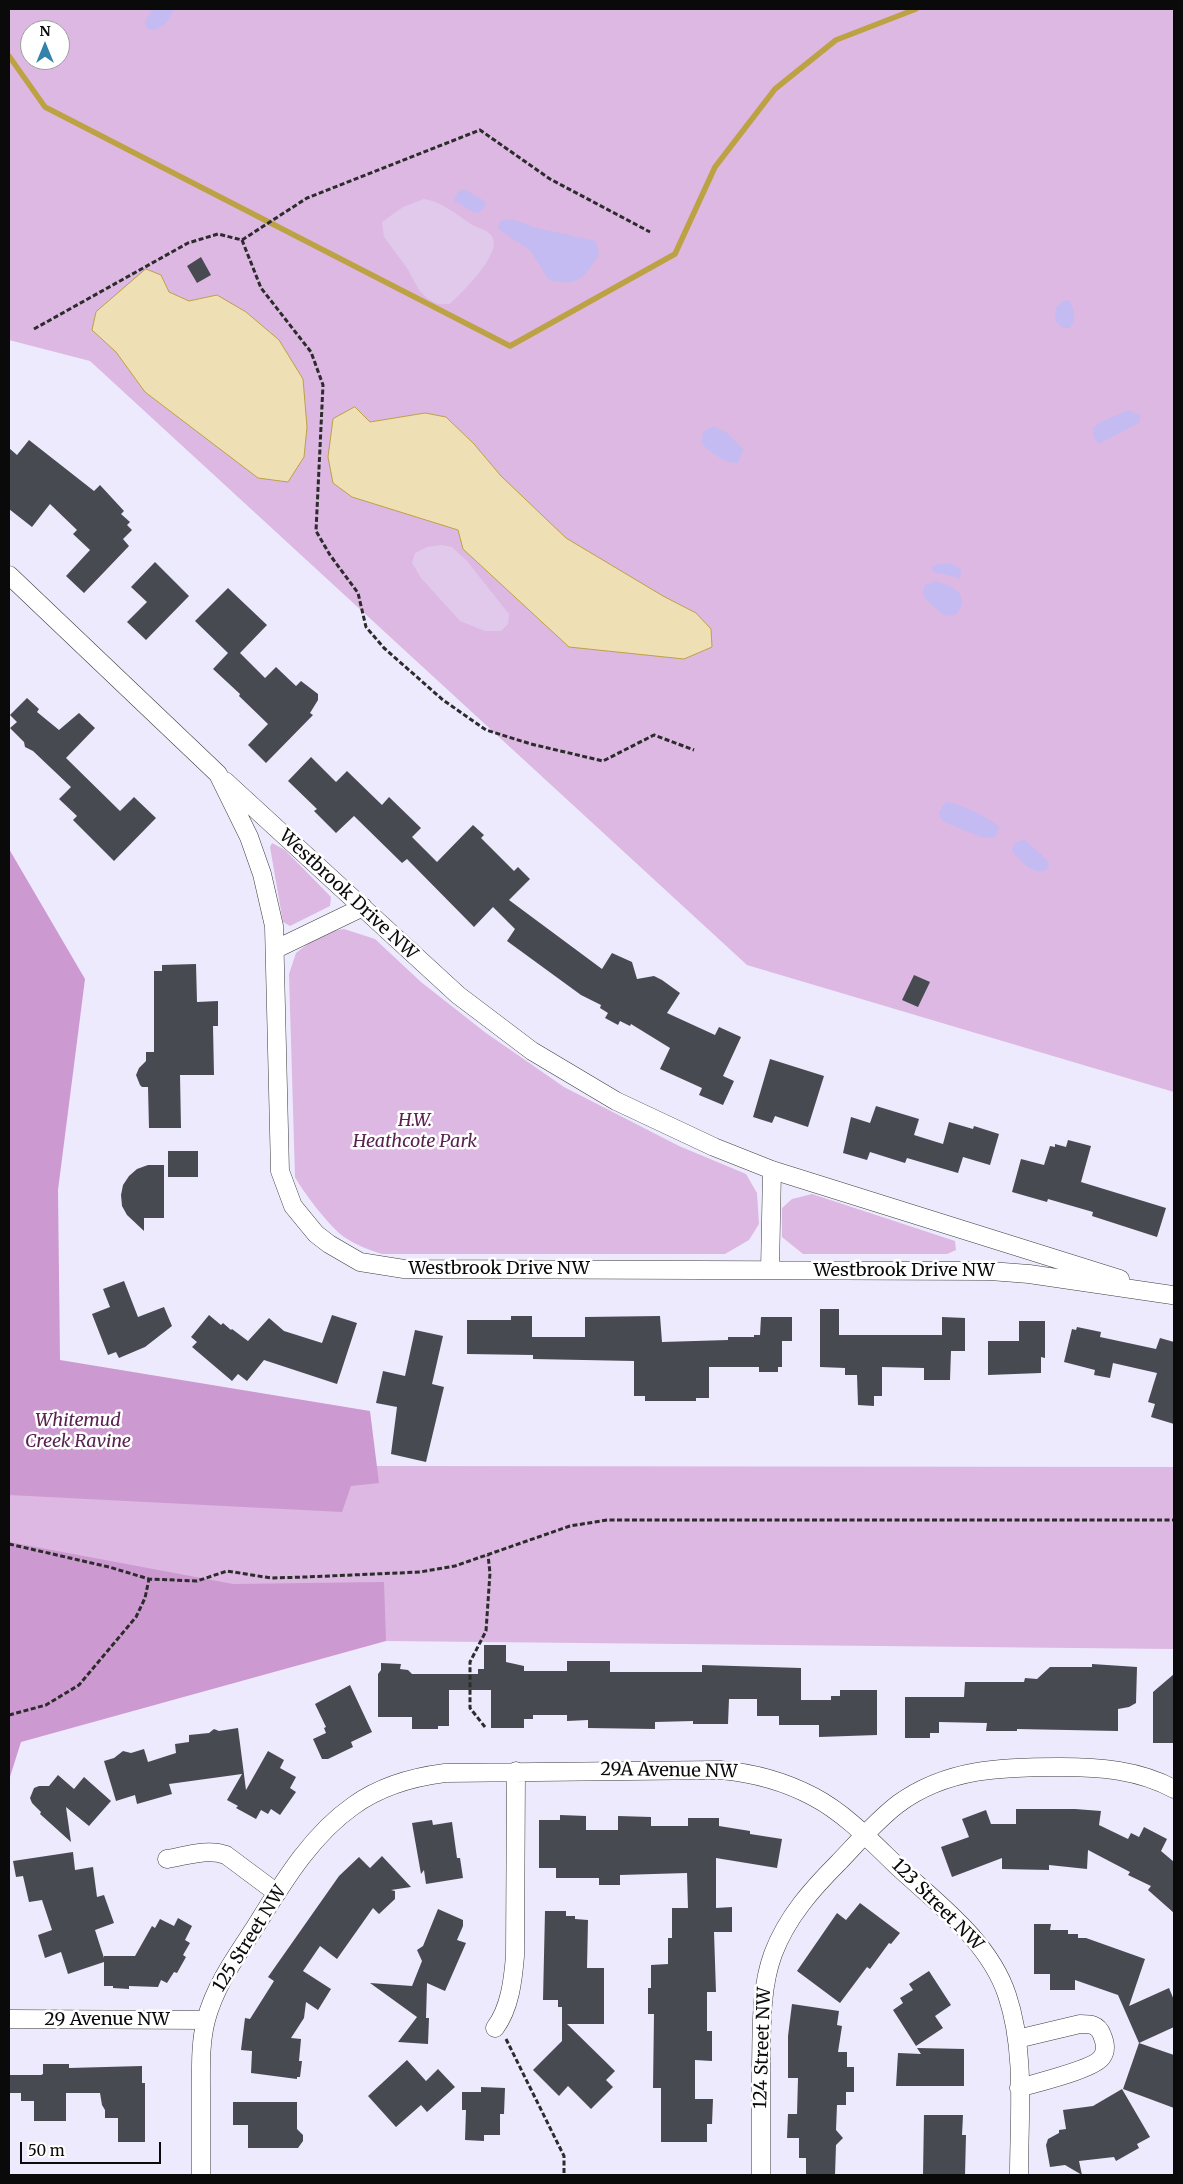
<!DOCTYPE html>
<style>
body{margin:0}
#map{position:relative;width:1183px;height:2184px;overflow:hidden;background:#edeafd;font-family:Merriweather,serif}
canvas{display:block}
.frame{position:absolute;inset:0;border:10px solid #0a0a0a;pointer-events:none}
.north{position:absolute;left:20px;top:20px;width:50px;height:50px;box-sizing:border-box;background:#fff;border:1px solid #9d9d9d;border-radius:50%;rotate:0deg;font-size:14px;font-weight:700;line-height:20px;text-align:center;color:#0a0a0a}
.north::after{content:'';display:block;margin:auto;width:18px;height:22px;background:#3382a9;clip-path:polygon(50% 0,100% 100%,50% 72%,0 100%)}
.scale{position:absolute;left:20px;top:2142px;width:141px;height:22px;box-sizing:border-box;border:2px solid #0a0a0a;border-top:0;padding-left:6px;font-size:15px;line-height:18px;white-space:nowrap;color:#0a0a0a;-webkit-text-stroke:4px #fff;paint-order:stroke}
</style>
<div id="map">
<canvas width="1183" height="2184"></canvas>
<div class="frame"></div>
<div class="north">N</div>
<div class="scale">50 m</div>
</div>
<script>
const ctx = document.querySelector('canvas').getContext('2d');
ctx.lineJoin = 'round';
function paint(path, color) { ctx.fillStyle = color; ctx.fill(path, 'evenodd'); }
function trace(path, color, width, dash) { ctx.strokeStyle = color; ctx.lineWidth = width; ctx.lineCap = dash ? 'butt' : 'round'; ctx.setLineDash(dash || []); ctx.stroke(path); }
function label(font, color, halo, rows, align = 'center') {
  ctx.font = font + ' Merriweather,serif'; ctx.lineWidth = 5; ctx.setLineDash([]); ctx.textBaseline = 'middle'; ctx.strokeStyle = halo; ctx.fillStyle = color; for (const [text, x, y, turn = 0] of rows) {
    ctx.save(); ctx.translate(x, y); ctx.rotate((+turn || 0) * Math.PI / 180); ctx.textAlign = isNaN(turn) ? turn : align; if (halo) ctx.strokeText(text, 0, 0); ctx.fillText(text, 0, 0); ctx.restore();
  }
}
const green = new Path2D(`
 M9,9h1165v1083l-427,-127 -657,-604 -81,-21zM30,30h30v30h-30z
 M272,843l13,7 46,47 -1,9 -40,20 -7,-4 -13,-75z
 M344,929l31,10 46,43 65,51 78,54 115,59 67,28 11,19 2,31 -10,16 -24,14h-343c-13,-4 -26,-9 -38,-17 -14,-10 -41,-45 -49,-60l-6,-203 7,-21 26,-20z
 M812,1194l143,47 1,9 -9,4h-144l-21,-17v-29l10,-9z
 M377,1466l797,1v182l-788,-8h-377v-173h368z`);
const forest = new Path2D(`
 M9,849l76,130 -27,211 2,170 310,51 9,72 -28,3 -9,26 -333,-17z
 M9,1542l224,42 151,-2 2,59 -365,101 -12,38z`);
const sand = new Path2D(`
 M153,9h19l1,2c-4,10 -11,18 -22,19l-5,-3 -1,-6z
 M464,189l22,13 -2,6 -6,5 -5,-1 -19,-11 4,-9z
 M511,219l26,9 59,13 3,14c-17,24 -20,32 -50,25l-19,-30 -32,-21 2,-8z
 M1065,300l5,1c5,10 6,18 0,27h-7l-8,-7 1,-14z
 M1128,410l12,5v7l-41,22 -6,-8v-8l8,-6z
 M713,426l14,7 16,16 -5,14c-13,0 -29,-11 -37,-21l2,-10z
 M950,563l10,6 1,6 -2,3 -26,-6 -1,-4 2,-3z
 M935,581c7,2 16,5 22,10 10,8 3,28 -11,24 -6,-2 -11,-8 -16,-12 -4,-4 -7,-6 -7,-13l2,-5z
 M946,802c11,0 46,17 53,25l-4,10 -11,1 -40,-16 -4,-5 -1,-5z
 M1025,840l23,21 1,5 -3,4c-12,7 -27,-11 -34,-19 1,-9 5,-10 13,-11z`);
const pitch = new Path2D(`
 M424,199c18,3 32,15 47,25 6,4 15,5 20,11 14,17 -29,57 -41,69h-12l-10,-5 -9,-9 -12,-22 -23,-31 -2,-15 21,-15z
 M442,545l10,2 15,14 42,53 -1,10 -7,7h-16l-25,-10 -39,-43 -9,-15 3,-10 12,-6z`);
const water = new Path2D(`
 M146,269l15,6 8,17 20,9 28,-6 29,17 33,28 24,39 4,48 -3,30 -16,25 -30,-4 -113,-86 -29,-40 -24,-22 4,-18z
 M355,407l15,15 55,-9 21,4 28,27 27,32 65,62 97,58 33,17 15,16 1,18 -28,12 -115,-12 -106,-98 -5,-19 -106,-33 -19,-14 -5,-26 5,-38z`);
const stream = new Path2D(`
 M9,56l36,51 465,239 165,-92 40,-87 60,-78 61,-49 80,-31`);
const building = new Path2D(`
 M201,257l10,18 -14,8 -10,-17z
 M29,440l65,51 6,-6 24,26 -3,3 9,8 -3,3 5,5 -9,9 6,7 -45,47 -18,-17 24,-26 -17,-16 4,-4 -27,-26 -18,23 -23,-18v-61l8,7z
 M155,562l34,34 -43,44 -19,-18 20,-20 -16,-15z
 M228,588l39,37 -27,28 25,25 11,-11 20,19 5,-5 17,13v6l-8,13 3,2 -47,48 -18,-18 20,-21 -29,-28 1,-2 -27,-25 15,-16 -33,-32z
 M27,698l12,11 -2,3 22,18 20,-17 16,15 -29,30 54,53 14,-14 22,21 -42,43 -41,-41 4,-4 -18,-17 12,-12 -38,-36 -8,-4 -1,-5 -14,-14 7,-6 -7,-7z
 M311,757l25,25 11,-11 35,34 7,-8 32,31 -9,9 25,25 36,-37 11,10 -3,3 33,33 4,-4 12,12 -21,21 93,69 10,-16 20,9 5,17 17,-3 8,4 18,13 -13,20 48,22 4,-8 22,10 -18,39 11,5 -11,24 -24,-10 3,-7 -42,-19 10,-21 -39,-24 -1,2 -10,-5 -2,4 -13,-7 3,-5 -8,-5 1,-3 -20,-10 -74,-54 8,-12 -22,-22 -19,20 -67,-68 -5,4 -48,-47 -18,17 -22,-22 3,-2 -29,-28z
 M196,964l1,38 21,-1v25h-5l1,49h-34l1,53h-32l-1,-41h-6l-2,-2 -4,-10 3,-7 7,-7v-9h8v-81h8v-6z
 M914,975l16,7 -12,25 -16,-7z
 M770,1059l54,17 -16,51 -33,-11 -3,7 -19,-6z
 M876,1106l43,13 -5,16 29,9 6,-22 24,7 1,-3 25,8 -9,31 -27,-8 -5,16 -51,-15 -2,5 -35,-11 -3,8 -24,-7 8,-36 19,6z
 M1068,1140l23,6 -10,36 85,26 -9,29 -65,-21 1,-4 -45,-13 -1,3 -35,-10 9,-33 23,6 6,-19 5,1v-3l11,3z
 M168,1151h30v26h-30z
 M148,1165h16v53h-20v13l-17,-16 -5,-9 -1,-11 2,-10 6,-9 8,-7z
 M124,1281l14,36 26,-10 8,19 -27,21 -26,11 -3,-6 -8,3 -16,-41 18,-7 -7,-18z
 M820,1309h19v26h103v-18l23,1v33h-14l-1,29h-26v-12l-42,-1v29h-8v10l-16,-1 -1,-30h-12v-7l-25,-1z
 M209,1315l12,10 2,-2 8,7 1,-1 16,12 21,-23 15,13 38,12 10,-28 25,8 -20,61 -73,-24 -17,21 -9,-7 -6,7 -40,-34 5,-5 -6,-5z
 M511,1316h21v21h53v-20l75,-1 2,26 66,-2v-3h26v-2h6l1,-18h31v24h-10v26h-4v5h-19v-5h-50v31h-13v3h-51v-5h-11v-35l-101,-2v-4l-66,-1v-34h44z
 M1019,1321h26v37l-4,-1v16l-53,2v-34h31z
 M1077,1327l24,5 -1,5 56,12 4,-11 14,4v82l-23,-7 4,-13 -7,-2 9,-29 -44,-10 -3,15 -16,-3 1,-5 -31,-8 8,-33 4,1z
 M415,1330l28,6 -11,48 12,3 -18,75 -35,-8 6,-47 -21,-4 7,-32 22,5z
 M484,1645h22v17l18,4v5h43v-10h43v11h92v-7l99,3v32h30v-4h9v-6h37v45l-58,2v-12h-40v-9h-22v-17h-28l-1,25h-35v-3l-38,1v7l-67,-1v-8l-21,1v-6h-34v4h-9v9h-33v-38h-42v36h-11v3h-26v-12h-34v-43l3,-4v-7l20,1 -1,5 8,1 4,4h66v-5h6z
 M1092,1664l45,3 -1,36 -7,4 -11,2v22l-101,-2v2h-31l1,-8 -48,-1v11h-9v5h-25v-41h59l1,-15h59l1,-4 12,1 13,-12h42z
 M1174,1674v69h-21v-51z
 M350,1685l22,47 -21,10 2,5 -25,12h-6l-9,-20 13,-6 -2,-5 2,-1 -11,-23z
 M238,1728l8,62 22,-39 16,9 -4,8 16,9 -6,11 6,4 -16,23 -9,-6 -3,5 -7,-4 -5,9 -20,-11 2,-2 -11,-6 15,-26 -73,10 3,10 -35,10 -2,-9 -19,6 -12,-40 10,-3 9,-7 8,2 13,-4 4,13 28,-9 -1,-9 14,-2v-7l20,-2 5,-4 5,2z
 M58,1775l16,14 10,-12 27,24 -22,25 -23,-19 5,35 -31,-28 1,-2 -9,-9 -2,-5 4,-10 5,-2h10z
 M1016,1809h59l26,2 -2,14 29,14 3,-6 8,4 5,-10 23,12 -6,12 13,11v51l-26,-23 3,-4 -23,-11 2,-3 -42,-22 -1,19 -38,-4v5l-47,-1v-11l-50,19 -11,-30 28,-10 -7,-18 24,-9 5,14h25z
 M560,1815l26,1v14h32v-14l33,1v9h37v-8h31v8l31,5v3l32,5 -5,29 -61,-10v50l16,-1v25h-18l2,60h-9v39h5v30l-17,-1v39h18l-1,25h-5v18h-46v-54h-8l1,-74h-6v-26h3v-23l17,-1v-26h4v-30h16l-1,-35 -67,2v10h-21v-7h-43v-10h-17v-48h21z
 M432,1820l1,5 19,-3 5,36h3l3,20 -37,6 -2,-14 -3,4 -9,-51z
 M73,1852l2,18 18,-3 4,30 7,-2 10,28 -19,7 9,28v-2h31l17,-30 3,2 5,-9 14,7 4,-8 14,8 -7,14 5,3 -7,12 3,2 -9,16 -3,-1 -7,11 -6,-3 -3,7 -29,-1v3l-16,-1v-2h-9v-24l-36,12 -7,-22 -16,6 -7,-23 14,-5 -10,-30 -13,2 -6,-26 -7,1 -3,-16z
 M382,1856l29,31 -20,3 4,1v8l-16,15 -6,-6 -36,51 -17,-13 -17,25 28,18 -13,21 -12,-8 -2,16 -13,20 10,1 -2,22h3l-2,16h-3v2l-46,-6 1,-22 -11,-1 4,-32 5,1 24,-38 -6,-4 71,-101 20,-19 11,11z
 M860,1903l40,30 -9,11 -2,-1 -19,26 -3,-2 -27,36 -43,-32 40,-58 9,7z
 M438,1909l25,11v6l-6,14 9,3 -21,48 -18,-8 -1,35h3l-1,26 -30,-2 19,-25 -47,-34 42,3 10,-25 -5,-11 6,-4z
 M545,1911h21v5h9v3l13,1 -1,48h17v56h-37l48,47 -9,9 7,7 -22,22 -23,-23 -9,10 -26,-26 29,-29v-34h-4v-7h-15z
 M1034,1924h17l-1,6h18v4h10v4h8l59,21 -16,47 40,-18 5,12v27l-35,16 -21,-48 -43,-15v10h-25v-16h-16z
 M929,1971l22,34 -16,11 8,12 -27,18 -23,-36 10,-7 -3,-5 13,-8 -4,-6z
 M792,2004l47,7 -2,14 5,1 -4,26h9v15h7v25h-8v13h-9l-1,25 7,8 -7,7 -1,30h-29v-17h-7v-20h-12l1,-24h9l1,-36h-10v-42z
 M1139,2043l35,12v53l-51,-19z
 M917,2048l47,1v37h-68l2,-33 23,1z
 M407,2060l19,21 12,-12 17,18 -28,25 -6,-7 -25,22 -28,-31z
 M43,2064h26v4l73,-2v17h3v59h-27v-24h-13v-8l-3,-5 -2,-12h-34v28h-32v-20h-13v-8h-12v-18h32l2,-1z
 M481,2087l24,1 -1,26h-4v21h-16v6l-19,-1 1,-30h-4v-18h19z
 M1122,2089l28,48 -13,7 2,4 -23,13 -2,-4 -35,4 3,14 -17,-10 -15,2 -4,-22 2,-6 11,-6v-3l7,-1 -3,-19 30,-4z
 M233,2102h64v27l6,6v6l-5,7h-50v-23h-15z
 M924,2115h39l-1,20h4l-1,40h-42z`);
const path = new Path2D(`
 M242,240l19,48 50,64 12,33 -7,146 14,24 28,38 8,34 18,21 59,52 43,30 45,14 72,17 51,-26 40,15
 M34,329l154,-86 30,-9 24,6 65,-42 173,-68 70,49 100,53
 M9,1544l100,23 40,12 48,2 30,-10 44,7 35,-1 114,-5 35,-6 115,-40 37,-6h567
 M9,1715l37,-10 33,-20 57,-68 9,-19 4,-19
 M485,1727l-15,-19v-46l16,-31 4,-58 -2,-18
 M506,2039l58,117v19`);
const street = new Path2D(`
 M9,575l209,199 31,63 13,37 12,52 6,245 13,35 23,28 13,10 31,18 44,7 586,2 39,3 143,21
 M225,781l233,214 74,56 84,50 98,46 58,23 348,109
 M276,949l87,-42
 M770,1270l2,-100
 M167,1859c19,-3 40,-11 59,-4l51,38
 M9,2019l197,1
 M495,2028c15,-20 18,-48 20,-72l1,-185
 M1017,2039l63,-15c10,0 18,0 22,11 3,7 5,15 0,22 -7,12 -67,26 -83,31
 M201,2175c0,-28 0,-55 0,-83 0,-24 -1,-49 5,-72 9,-34 29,-62 48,-91 27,-43 56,-93 99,-123 26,-19 60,-29 92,-33l275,-3c35,3 64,11 94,27 32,17 58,45 84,70 40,37 91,74 109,128 19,56 12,122 12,180
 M761,2175c0,-36 0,-73 0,-109 1,-38 -1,-76 12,-112 14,-37 39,-65 66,-92 19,-20 37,-41 59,-58 49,-36 105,-37 162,-37 40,0 79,3 114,22`);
const streetNames = [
 ["Westbrook Drive NW",348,895,43],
 ["Westbrook Drive NW",499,1269],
 ["Westbrook Drive NW",904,1271],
 ["29A Avenue NW",669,1771,1],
 ["123 Street NW",937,1905,45],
 ["125 Street NW",250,1939,-58],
 ["29 Avenue NW",107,2020],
 ["124 Street NW",763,2048,-88]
];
const parkNames = [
 ["H.W.",415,1121],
 ["Heathcote Park",415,1142],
 ["Whitemud",78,1421],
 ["Creek Ravine",78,1442]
];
paint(green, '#dcb8e2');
paint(forest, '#cd99d1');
paint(sand, '#c4bbf3');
paint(pitch, '#e1c9eb');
paint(water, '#eee0b4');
trace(water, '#bda244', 1);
trace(stream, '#bda244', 5.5);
paint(building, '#484a51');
trace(street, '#3d3d3d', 19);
trace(path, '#2c2c2c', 3, [5, 2.5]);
trace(street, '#fff', 18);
label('18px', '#0a0a0a', '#fff', streetNames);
label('italic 18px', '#592350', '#fff', parkNames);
</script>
